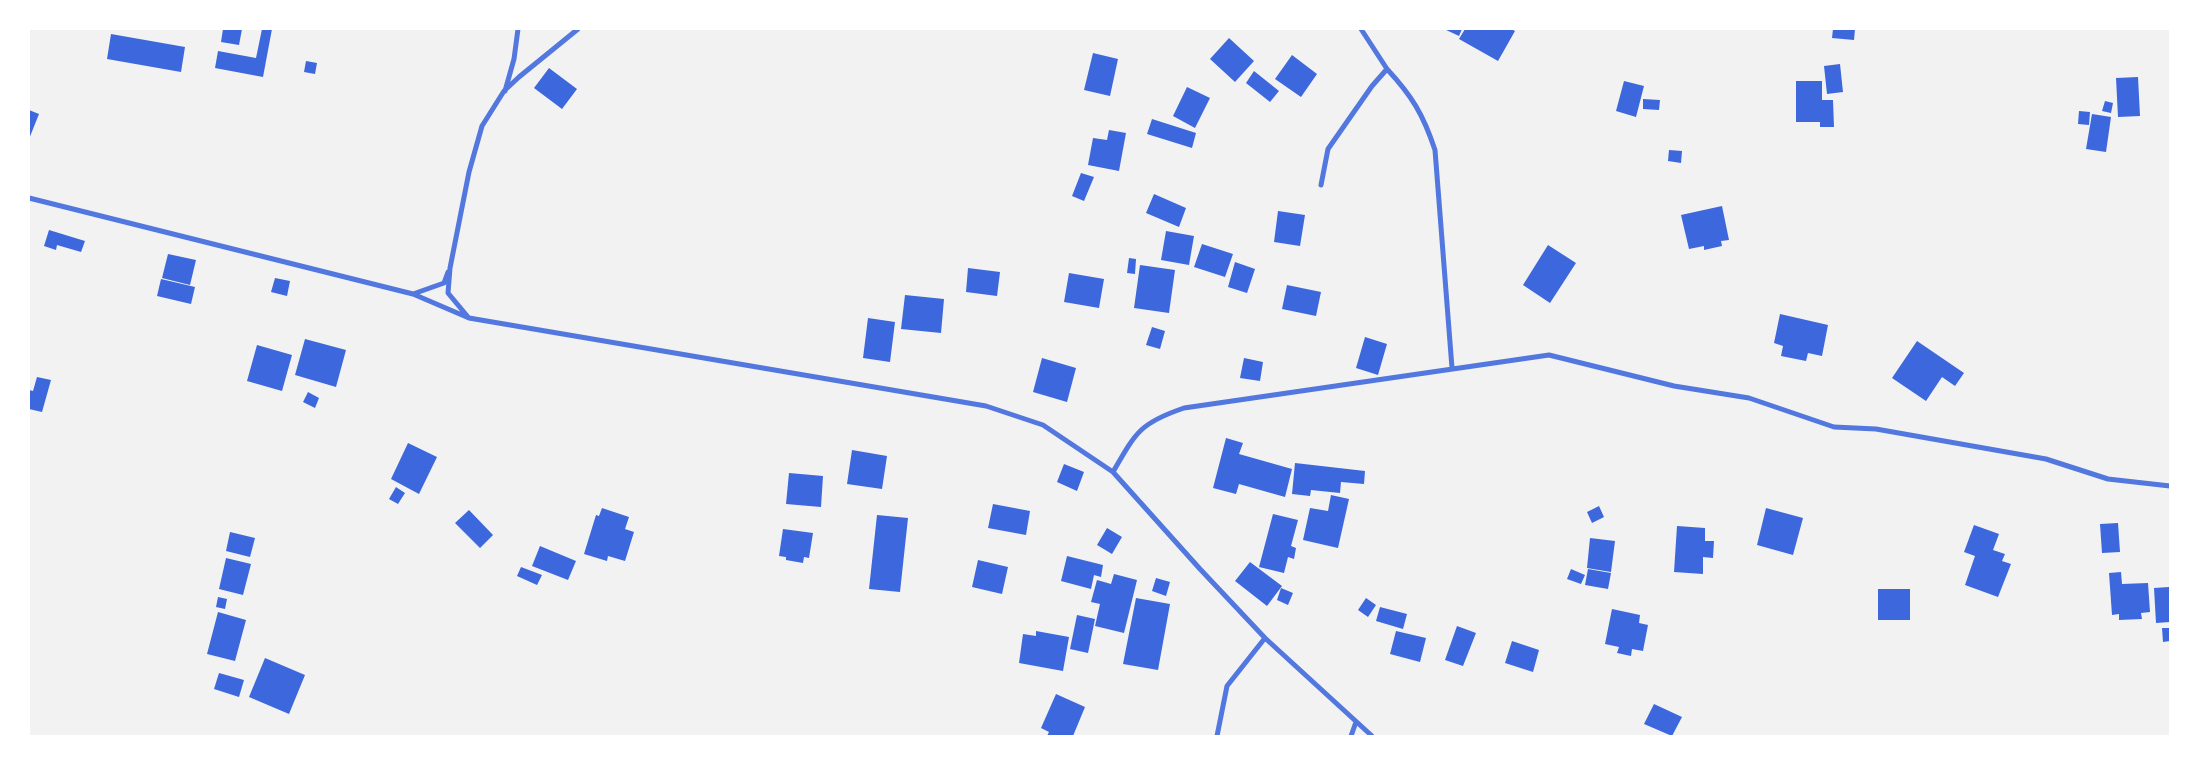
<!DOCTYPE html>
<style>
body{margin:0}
#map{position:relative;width:2199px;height:765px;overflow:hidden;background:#f2f2f2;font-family:"Varela Round",sans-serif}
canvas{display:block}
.frame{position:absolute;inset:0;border:30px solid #fff;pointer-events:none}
</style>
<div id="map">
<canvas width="2199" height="765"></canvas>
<div class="frame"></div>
</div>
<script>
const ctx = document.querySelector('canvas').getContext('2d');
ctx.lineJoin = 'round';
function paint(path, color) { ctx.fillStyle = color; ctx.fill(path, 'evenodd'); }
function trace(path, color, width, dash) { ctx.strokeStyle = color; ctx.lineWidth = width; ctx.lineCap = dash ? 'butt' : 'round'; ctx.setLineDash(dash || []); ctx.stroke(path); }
const building = new Path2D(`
 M223,29h19l-3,16 -18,-3z
 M262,29h10l-9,48 -48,-9 3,-17 38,7z
 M1444,29h18l-3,7z
 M1465,29h46l4,2 -17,30 -39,-22z
 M1833,29h22l-1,11 -22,-2z
 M111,34l74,13 -4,25 -74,-13z
 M1229,38l25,23 -19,21 -25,-23z
 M1093,53l25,6 -8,37 -26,-6z
 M1292,55l25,19 -16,23 -26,-18z
 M306,61l11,2 -2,11 -11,-2z
 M1840,64l3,28 -16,2 -3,-28z
 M549,68l28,21 -15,20 -28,-21z
 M1254,71l25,20 -9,11 -24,-19z
 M2138,77l2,39 -22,1 -2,-39z
 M1624,81l20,5 -8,31 -20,-6z
 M1796,81h26v19h11l1,27h-14v-5h-24z
 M1187,87l23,11 -15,30 -22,-12z
 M1643,99l17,1 -1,10 -16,-1z
 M2105,101l8,2 -2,10 -9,-2z
 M29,110l10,4 -10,25z
 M2079,111l11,1 -1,13 -11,-1z
 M2092,114l19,3 -5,35 -20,-3z
 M1152,119l44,14 -4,15 -45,-14z
 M1109,130l17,3 -7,38 -31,-6 5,-27 14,2z
 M1669,150l13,1 -1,12 -13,-2z
 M1081,173l13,4 -10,24 -12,-5z
 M1154,194l32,14 -7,19 -33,-14z
 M1722,206l7,34 -8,1 1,5 -18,4v-4l-15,3 -8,-34z
 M1278,211l27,4 -5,31 -26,-4z
 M49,230l36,11 -4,11 -24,-7 -1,5 -12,-4z
 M1166,231l28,5 -5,29 -28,-5z
 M1202,244l31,10 -8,23 -31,-10z
 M1548,245l28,18 -26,40 -27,-18z
 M168,254l28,6 -6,25 -28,-7z
 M1129,258l7,1 -1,15 -8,-1z
 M1235,262l20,7 -8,24 -19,-6z
 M1140,265l35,5 -6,43 -35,-5z
 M968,268l32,4 -3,24 -31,-4z
 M1069,273l35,6 -5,29 -35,-6z
 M275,278l15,3 -3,15 -16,-4z
 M161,279l34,8 -4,17 -34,-8z
 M1287,285l34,7 -5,24 -34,-7z
 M905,295l39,4 -3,34 -40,-4z
 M1780,314l48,11 -6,31 -14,-3 -2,8 -25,-5 2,-10 -9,-3z
 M868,318l27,4 -5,40 -27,-4z
 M1152,327l13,4 -5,18 -14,-4z
 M1365,337l22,7 -9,31 -22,-7z
 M305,339l41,11 -10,37 -41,-12z
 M1917,341l47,32 -9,13 -13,-9 -16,24 -34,-23z
 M257,345l35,10 -10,36 -35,-10z
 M1042,358l34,10 -9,34 -34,-10z
 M1244,358l19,4 -3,19 -20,-3z
 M37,377l14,3 -9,32 -13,-3v-19l4,1z
 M308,392l11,6 -4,10 -12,-6z
 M1226,438l17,5 -4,11 53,15 -7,28 -46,-13 -3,10 -23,-6z
 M408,443l29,14 -18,37 -28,-15z
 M852,450l35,6 -5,33 -35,-5z
 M1295,463l70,8 -1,13 -23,-2 -1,11 -29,-3 -1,6 -18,-2z
 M1064,464l20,8 -7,19 -20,-9z
 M789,473l34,3 -2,31 -35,-3z
 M396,487l9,6 -7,11 -9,-5z
 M1331,495l18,4 -11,49 -35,-8 7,-32 18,3z
 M993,504l37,7 -4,24 -38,-7z
 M1599,506l5,11 -12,6 -5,-11z
 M602,508l27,9 -4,12 9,3 -9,29 -17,-5 -1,5 -23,-7 12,-39 3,1z
 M1766,508l37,10 -10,37 -36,-10z
 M469,510l24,25 -13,13 -25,-25z
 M1273,514l25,6 -7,26 5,2 -2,11 -6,-2 -4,16 -25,-6z
 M877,515l31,3 -8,74 -31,-3z
 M2118,523l2,29 -18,1 -2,-29z
 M1974,525l25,9 -6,16 12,4 -3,7 9,3 -13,33 -33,-12 10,-29 -11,-4z
 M1677,526l28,2v13h9l-1,17 -10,-1v17l-29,-2z
 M1107,528l15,9 -10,17 -15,-9z
 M783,529l30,4 -4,25 -5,-1 -1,6 -17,-3v-3l-7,-1z
 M230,532l25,6 -5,19 -24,-6z
 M1590,538l25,3 -4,31 -24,-4z
 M540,546l36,15 -8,19 -36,-14z
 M1067,556l36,9 -2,12 -7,-2 -3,14 -30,-8z
 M226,558l25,6 -8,31 -24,-6z
 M978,560l30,7 -6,27 -30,-7z
 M1250,562l32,24 -15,20 -32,-25z
 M521,567l21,8 -5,10 -20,-9z
 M1571,569l14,6 -4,9 -14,-5z
 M1588,569l23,4 -3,16 -23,-4z
 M2121,572l1,12 26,-1 2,29 -9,1 1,6 -23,1v-6l-7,1 -3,-42z
 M1114,574l23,6 -13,53 -29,-7 5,-22 -9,-2 6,-22 14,4z
 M1156,578l14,4 -4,14 -14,-5z
 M2169,587l1,35 -14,1 -2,-35z
 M1281,588l12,5 -5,12 -11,-5z
 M1878,589h32v31h-32z
 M218,597l9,2 -2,10 -9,-2z
 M1136,598l34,6 -12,66 -35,-6z
 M1366,598l10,7 -8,12 -10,-7z
 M1380,607l27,7 -4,15 -27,-8z
 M1612,609l28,6 -1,8 9,2 -5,26 -11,-2 -1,7 -14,-3 2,-6 -14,-3z
 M218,612l28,8 -11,41 -28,-7z
 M1077,615l18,4 -7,34 -18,-4z
 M1457,626l19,7 -13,33 -18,-6z
 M2162,628h8v13l-7,1z
 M1036,631l33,6 -6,34 -44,-8 4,-29 13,2z
 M1396,631l30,7 -6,24 -30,-8z
 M1512,641l27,9 -6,22 -28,-9z
 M265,658l40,17 -16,39 -40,-17z
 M219,673l25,7 -5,17 -25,-8z
 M1056,694l29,13 -12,29h-26l2,-4 -8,-4z
 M1654,704l28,13 -10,19 -28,-12z`);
const minor = new Path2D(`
 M1361,29l26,40
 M505,91l9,-32 4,-30
 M1321,185l7,-36 44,-63 15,-17c25,27 36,45 48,81l17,218
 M29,198l384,96 56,24 517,88 57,19 70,47 87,97 65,69 107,98
 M413,294l31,-11 4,-11
 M468,317l-20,-24 2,-25 19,-96 13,-46 22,-35 15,-14 59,-48
 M1113,472c23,-40 27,-49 71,-64l365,-53 125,31 75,12 85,29 42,2 170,30 62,20 62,7
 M1217,736l10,-50 38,-48
 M1351,736l5,-14`);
paint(building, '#3d67dc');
trace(minor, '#5277de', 5);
</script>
